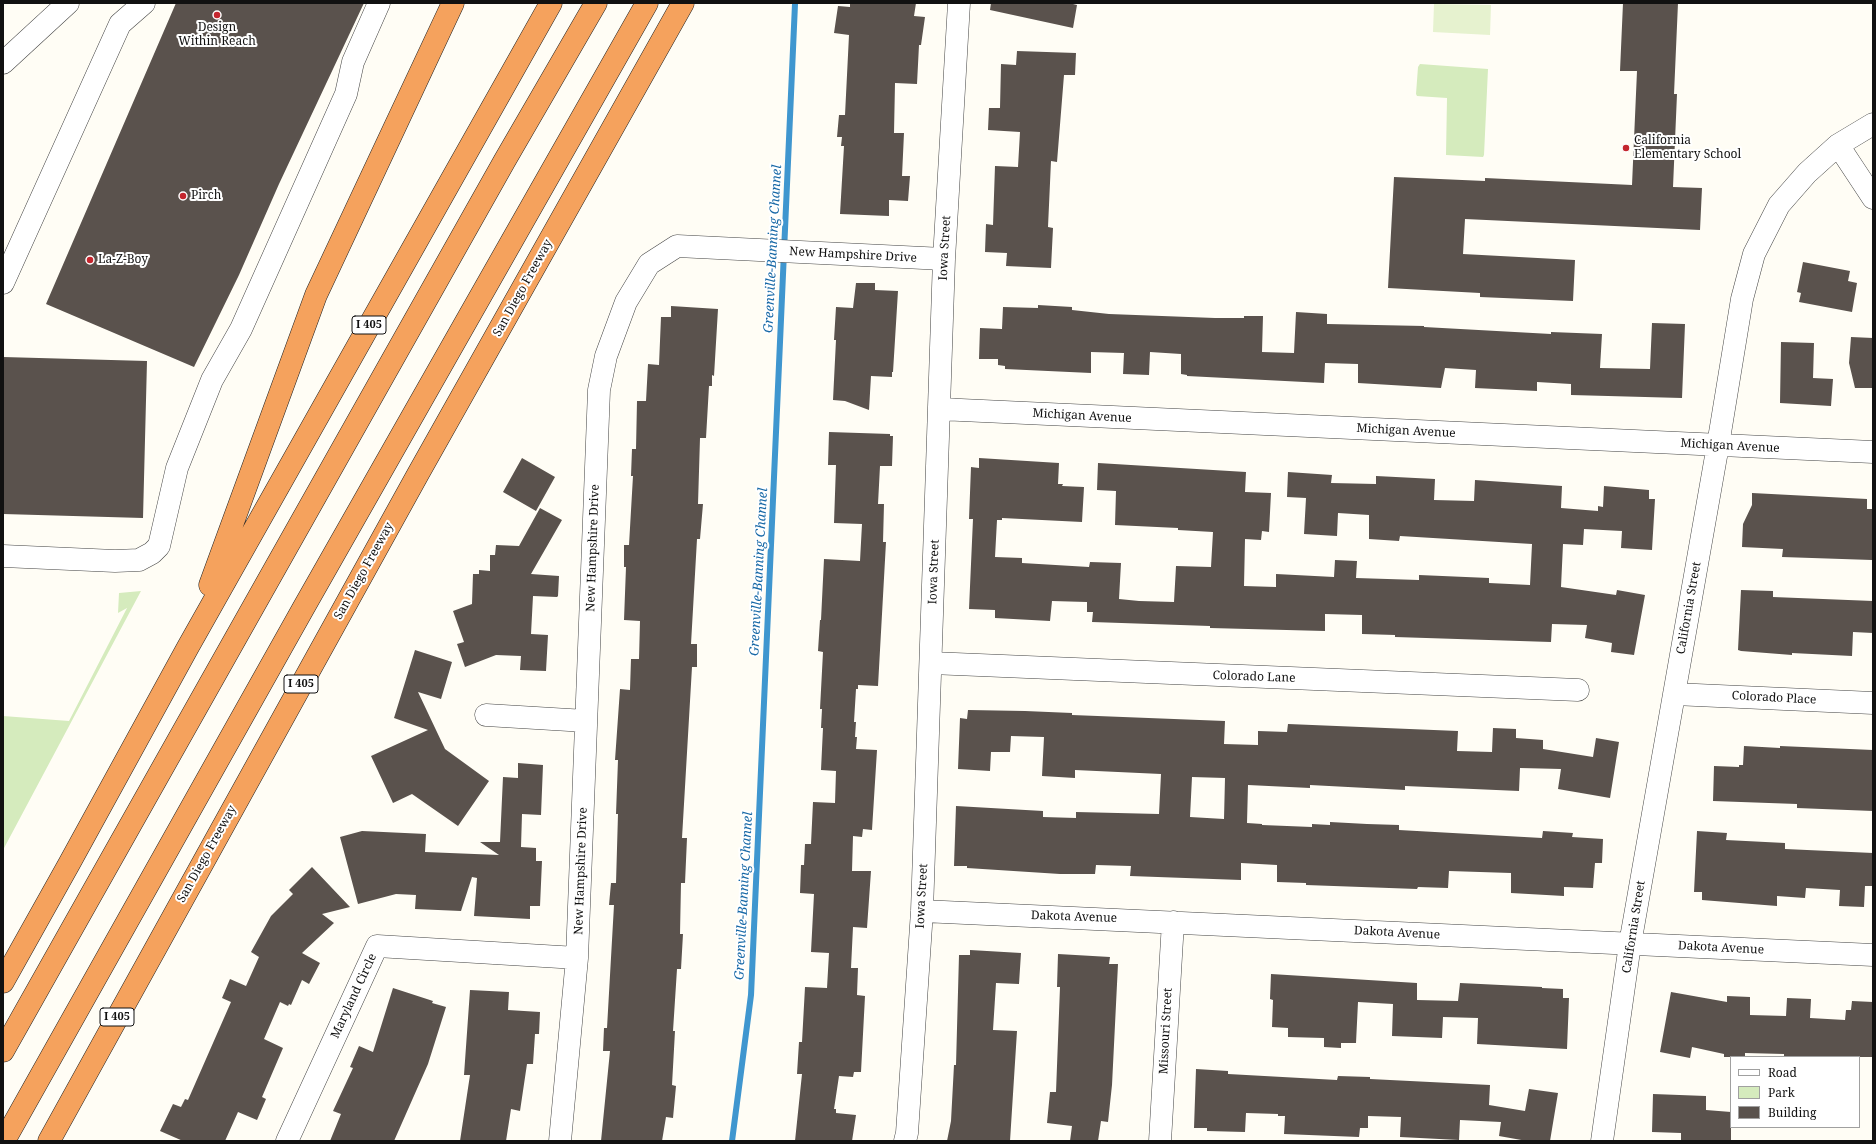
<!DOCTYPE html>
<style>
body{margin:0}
#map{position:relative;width:1876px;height:1144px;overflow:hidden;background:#fffdf5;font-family:"Noto Serif",serif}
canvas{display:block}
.frame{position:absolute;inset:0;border:4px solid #111;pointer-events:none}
.legend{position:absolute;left:1730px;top:1056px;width:130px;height:72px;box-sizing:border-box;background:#fff;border:1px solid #a0a0a0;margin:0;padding:5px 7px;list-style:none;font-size:12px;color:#111}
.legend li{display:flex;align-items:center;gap:8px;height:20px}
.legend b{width:20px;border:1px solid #a0a0a0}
</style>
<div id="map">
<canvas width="1876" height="1144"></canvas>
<div class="frame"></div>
<ul class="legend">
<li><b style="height:5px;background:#fff"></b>Road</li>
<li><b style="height:11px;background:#d5ebbd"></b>Park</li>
<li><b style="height:11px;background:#5a524d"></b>Building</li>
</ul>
</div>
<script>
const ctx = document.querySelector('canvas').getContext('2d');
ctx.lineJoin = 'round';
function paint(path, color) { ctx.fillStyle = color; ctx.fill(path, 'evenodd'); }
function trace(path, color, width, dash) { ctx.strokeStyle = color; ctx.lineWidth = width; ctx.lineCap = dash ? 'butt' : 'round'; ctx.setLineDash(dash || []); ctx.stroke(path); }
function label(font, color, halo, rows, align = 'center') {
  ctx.font = font + ' "Noto Serif",serif'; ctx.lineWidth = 4; ctx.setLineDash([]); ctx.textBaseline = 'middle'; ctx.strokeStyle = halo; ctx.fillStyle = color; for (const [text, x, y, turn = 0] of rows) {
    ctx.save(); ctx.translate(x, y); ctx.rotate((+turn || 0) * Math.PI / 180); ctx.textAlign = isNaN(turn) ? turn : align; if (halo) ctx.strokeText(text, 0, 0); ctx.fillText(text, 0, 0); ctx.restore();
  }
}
const green = new Path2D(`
 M1420,64l68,5 -4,86 -1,2 -37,-2 1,-57 -30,-2 -1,-2 2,-27z
 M141,591l-138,259v-134l66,5 58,-113 -9,5 1,-20z`);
const pitch = new Path2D(`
 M1434,4l57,1 -1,30 -57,-3z`);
const stream = new Path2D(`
 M732,1141l19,-146 44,-991`);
const building = new Path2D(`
 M176,3h188l-85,181 -40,91 -45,92 -148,-63z
 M850,3h66l-2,13 11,1 -4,28h-2l-2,39 -22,-1 -1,50h10l-2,43h8l-2,25 -19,-1v16l-49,-2 4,-68h-3l1,-9h-5l2,-22h6l4,-80 -15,-2 4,-27 12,1z
 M991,3h78l8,2 -4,23 -83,-18z
 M1623,3h55l-4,91h3l-4,93 29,1 -2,42 -235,-11 -2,35 112,6 -2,41 -93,-4v-4l-92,-5 6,-111 91,4v-3l147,7 5,-114h-17z
 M1017,51l59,2 -1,22h-11l-7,87 -6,-1 -3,66 5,1 -2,40 -45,-2 1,-13 -22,-1 1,-28 7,1 2,-59 23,1 2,-35 -32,-2 1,-22h11l1,-44 15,1z
 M1803,262l47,9 -2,10 9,2 -5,29 -53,-10 2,-9 -4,-1z
 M856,283h19v7l23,1 -5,81h-1v5l-21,-1 -2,34 -24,-9 -12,-1 3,-60h-2l2,-33 17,1z
 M1038,305l34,2v3l37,4 106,4h29v-2h19l-1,36 32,1 2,-41 31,2v10l97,2v1l127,7v-2l51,2 -2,34 50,1 2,-46 33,1 -3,74 -111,-3v-11l-34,-2v9l-62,-3 1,-18 -31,-2 -4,20 -83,-5v-19l-33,-1 -1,20 -137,-7v-1l-6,-1v-20l-31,-2 -1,23 -26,-1 1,-21 -33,-1v21l-86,-4v-3l-7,-1v-6h-19l1,-31 22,1 1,-22 35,1z
 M671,306l47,3 -4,67 -2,-1v11h-3l-3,52h-6l-2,66h5l-3,35h-3l-6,105h6v23h-5l-10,171h5l-2,45h-4l-1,51h3l-2,35h-4l-4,62h2l-3,54 4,1 -3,32 -7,-1 -4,24h-61l9,-90h-7l1,-23h3l7,-123h-5l2,-22h5l2,-69h-2l2,-54h-3l5,-71 10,1 1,-31h8l1,-38 -16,-1 2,-53h-2v-22h5l4,-69h-2l1,-27h4l1,-48h9l2,-37 11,1 2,-48h10z
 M1851,337l22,1v50h-18l-6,-25z
 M1781,342l33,1 -1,35 20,1 -2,27 -51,-3z
 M3,357l144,4 -4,157 -140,-4z
 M829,432l61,2v2h3l-1,30h-12l-2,38h6l-1,38h3l-8,144 -20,-1v4h-2l-2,33h2l-1,15h2l-1,12 21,1 -5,80 -9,-1 -1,8 -9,-1 -1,35h19l-4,57 -14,-1 -2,41h7l-1,27 8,1 -4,76h-7l-1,5 -14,-1 -5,33h2v4l20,2 -4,26h-57l7,-67h-5l2,-32h3l3,-55 22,1 2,-35 -18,-1 3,-58 -14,-1 1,-28h3l1,-21h6l2,-42 22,1 1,-32 -15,-1 2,-42h-2l1,-19h-2l3,-57 -5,-1 2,-31h1l3,-61 36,2 2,-37 -28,-1 2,-58h-8z
 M522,458l33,19 -19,34 -33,-19z
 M979,458l80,5 -1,21h5l-1,2 22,1 -2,35 -80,-4v2h-5l-2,37 27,1v5l67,4 1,-5 31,1 -2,36 20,2 35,1 2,-36 35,1 2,-35 -35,-2v-2l-63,-3 1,-34 -19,-1 1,-27 148,9 -1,20 26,1 -2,39 -7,-1 -1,9 -16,-1 -1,47 32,1v-13l58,3 1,-17 22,1 -1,17 63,2v-5l70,3v5l41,2 2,-41 -132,-8 -1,5 -30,-2v-24l-31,-2 -1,23 -33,-2 2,-36 -19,-1 1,-25 44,3 -1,8 45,1v-8l59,3 -1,21 40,1 1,-21 87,6 -1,22 37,3v-5l5,1 1,-21 45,4v9h6l-3,51 -31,-2 1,-17 -38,-2 -1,16 -20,-1 -2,43 55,8 1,-5 28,5 -11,60 -23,-3 1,-9 -27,-5 2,-13 -35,-1 -1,18 -156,-5v-2l-33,-1v-19l-37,-1v17l-115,-3v-2l-118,-4 1,-10h-6v-10l-35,-1 -2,20 -55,-3v-8l-26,-1 4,-90h-4l2,-52 8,1z
 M1752,493l115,6v10h6l-1,51 -90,-3 1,-8 -41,-2 1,-23 9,-19z
 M540,508l22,12 -31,54 28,2 -1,20 -1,1 -24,-1 -2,38 17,1 -2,36 -26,-1 1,-14 -25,-1 -31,12 -8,-23 7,-2 -11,-31 19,-7 1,-30h6v-4l11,1v-16h5l1,-10 23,1z
 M1741,590l32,1v6l100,4v32l-20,-1 -1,24 -60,-3v2l-51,-4 -3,-1z
 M415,650l37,12 -11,37 -23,-7 27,57 44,32 -31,45 -46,-32 -19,9 -22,-47 57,-26 -34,-12z
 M968,710l57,1 47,2v2l153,6 -1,23 34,1v-14l29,1 1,-8 170,7 -1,20 35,1 1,-24 23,1v9l27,2v9l50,8 3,-19 23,4 -9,56 -52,-9 3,-20 -41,-1 -1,23 -114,-5v4l-95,-5v3l-62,-3 -1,38 15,1v1l50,2v-3l18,1v-3l37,2 32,1v5l143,8 1,-7 30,2 -1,4 31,2 -1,24h-7l-2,25 -29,-1v9l-53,-3v-20l-62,-2 -1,17 -30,-1 -1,2 -111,-4v-2l-29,-1v-17l-36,-2v17l-111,-4 1,-10 -35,-1 -1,9h-35l-93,-6v-2h-13l2,-60 87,5v6l33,1v-6l83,2 2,-40 -86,-4v8l-33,-2 2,-39 -33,-1 -1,16h-19l-1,19 -32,-2 2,-51 7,1zM1192,777l33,1 -1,41 -34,-2z
 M1744,746l36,2v-2l93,4v61l-76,-3v-4l-84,-3 1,-35 25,1v-2h4z
 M518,763l25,2 -2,50 -19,-1 -1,33 15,1v13h6l-2,45h-10v13l-56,-3 3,-38 -5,-1 -11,34 -46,-2 1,-14 -20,-1 -38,10 -18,-67 22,-6 64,3 -1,18 74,3 -19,-13h20l3,-65 15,1z
 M1697,831l30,2 -1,7 59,3v6l88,4v33h-8l-1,21 -25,-1 1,-16 -34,-2 -1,10 -28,-2v10l-75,-6v-8h-8z
 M312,867l38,40 -28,7 12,9 -32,30 18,10 -11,21 -7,-4 -11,25 -2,-1 -1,2 -8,-4 -16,37 19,9 -21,49 4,2 -9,21 -19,-8 -13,29h-42l-23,-10 13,-27 8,3 4,-8 3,1 43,-98 -9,-4 8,-19 16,7 13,-29 -8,-5 20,-36 22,-22 -4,-4z
 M970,950l51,3 -2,31 -23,-1 -3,47 24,1 -7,110h-63l4,-20 3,-56h2l3,-110h11z
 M1058,954l52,3 -1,7h9l-6,121 -4,37 -7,-1 -3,20h-28l2,-15 -25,-3 3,-31h6l4,-105h-3z
 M1271,974l146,9v17l41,1 2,-18 82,4v1l21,1v9h6l-2,51 -90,-5 1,-26 -35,-1 -1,21 -50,-2 1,-32 -35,-2 -2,41h-15v5l-17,-1v-9l-36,-1v-9l-16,-1 1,-27 -3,-1z
 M393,988l40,13 -1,2 14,4 -18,57 -34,77h-64l11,-27 -8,-3 20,-43 -3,-1 9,-21 14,6z
 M470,990l39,2 -1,18 32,2 -1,22h-4l-2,30h-6l-7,47 -9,-2 -5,32h-46l10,-66h-6z
 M1671,992l56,10v-6l23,1v18l36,1 1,-18 24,1 -1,19 35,2 1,-10h5l1,-9 21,1v55h-78l-11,-1v-2l-39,-1v4h-21v-3l-32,-7 -2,11 -30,-6z
 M1196,1069l32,2v3l109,6 1,-4 32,1v2l120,6 -1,20 36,6 4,-22 29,4 -8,48h-23l-28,-5 2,-14 -41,-2 -1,20 -59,-3 1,-20 -33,-1v12h-8l-1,9 -75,-3 1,-18h-7v-2l-32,-1 -1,19 -38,-1v-3h-13z
 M1653,1094l53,2v14l25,2v29h-50v-8l-29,-1z`);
const minor = new Path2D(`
 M3,63l65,-60
 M1838,145l35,53
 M3,283l117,-259 24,-21
 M939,409l934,43
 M3,556l112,5 24,-1 13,-7 7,-7 18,-78 35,-88 29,-51 105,-235 7,-32 26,-59
 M931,663l647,27
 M1674,694l199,9
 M486,715l100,6
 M922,911l951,44
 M287,1141l90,-195 200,12
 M560,1141l17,-183 22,-568 7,-34 20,-54 23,-38 28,-18 267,13
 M905,1141l2,-8 15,-222 22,-652 15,-256
 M1160,1141l13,-219
 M1602,1141l28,-197 88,-499 24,-146 12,-45 25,-49 28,-32 31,-28 35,-21`);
const highway = new Path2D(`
 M210,585l106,-290 137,-292
 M3,982l66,-118 119,-217 363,-644
 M3,1051l502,-891 91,-157
 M4,1141l300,-534 343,-604
 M49,1141l369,-667 265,-471`);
const markers = [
 [217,15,4,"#c4262e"],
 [1626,148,4,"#c4262e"],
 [183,196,4,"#c4262e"],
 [90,260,4,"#c4262e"]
];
const shields = [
 [369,325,34],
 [301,684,34],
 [117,1017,34]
];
const shieldNames = [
 ["I 405",369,325],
 ["I 405",301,684],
 ["I 405",117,1017]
];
const poiNames = [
 ["Design",217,28,"center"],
 ["Within Reach",217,42,"center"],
 ["California",1634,141],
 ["Elementary School",1634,155],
 ["Pirch",191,196],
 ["La-Z-Boy",98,260]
];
const streetNames = [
 ["Iowa Street",945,248,-87],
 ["New Hampshire Drive",853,255,3],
 ["San Diego Freeway",523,288,-61],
 ["Michigan Avenue",1082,416,3],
 ["Michigan Avenue",1406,431,3],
 ["Michigan Avenue",1730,446,3],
 ["New Hampshire Drive",593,548,-88],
 ["San Diego Freeway",364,571,-61],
 ["Iowa Street",934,572,-88],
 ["California Street",1689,608,-80],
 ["Colorado Lane",1254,677,2],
 ["Colorado Place",1774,698,3],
 ["San Diego Freeway",207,854,-61],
 ["New Hampshire Drive",581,871,-88],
 ["Iowa Street",922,896,-87],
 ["Dakota Avenue",1074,917,2],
 ["California Street",1634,927,-81],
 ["Dakota Avenue",1397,933,3],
 ["Dakota Avenue",1721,948,3],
 ["Maryland Circle",354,996,-65],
 ["Missouri Street",1166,1031,-87]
];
const waterNames = [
 ["Greenville-Banning Channel",773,249,-87],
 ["Greenville-Banning Channel",759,572,-87],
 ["Greenville-Banning Channel",744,896,-87]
];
paint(green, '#d5ebbd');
paint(pitch, '#e6f2cf');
trace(stream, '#3f96cf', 6);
paint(building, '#5a524d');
trace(minor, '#444', 23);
trace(highway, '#222', 23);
trace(minor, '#fff', 22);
trace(highway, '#f5a25d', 22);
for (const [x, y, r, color] of markers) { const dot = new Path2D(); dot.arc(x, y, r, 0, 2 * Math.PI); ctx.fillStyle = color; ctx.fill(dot); trace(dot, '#fff', 1.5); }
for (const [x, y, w] of shields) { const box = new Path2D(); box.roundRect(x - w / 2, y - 9, w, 18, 3); ctx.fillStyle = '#fff'; ctx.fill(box); trace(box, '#111', 1); }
label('bold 11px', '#111', null, shieldNames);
label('12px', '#111', '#fff', poiNames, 'left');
label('12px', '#111', '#fff', streetNames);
label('italic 13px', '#1768a6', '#fff', waterNames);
</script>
